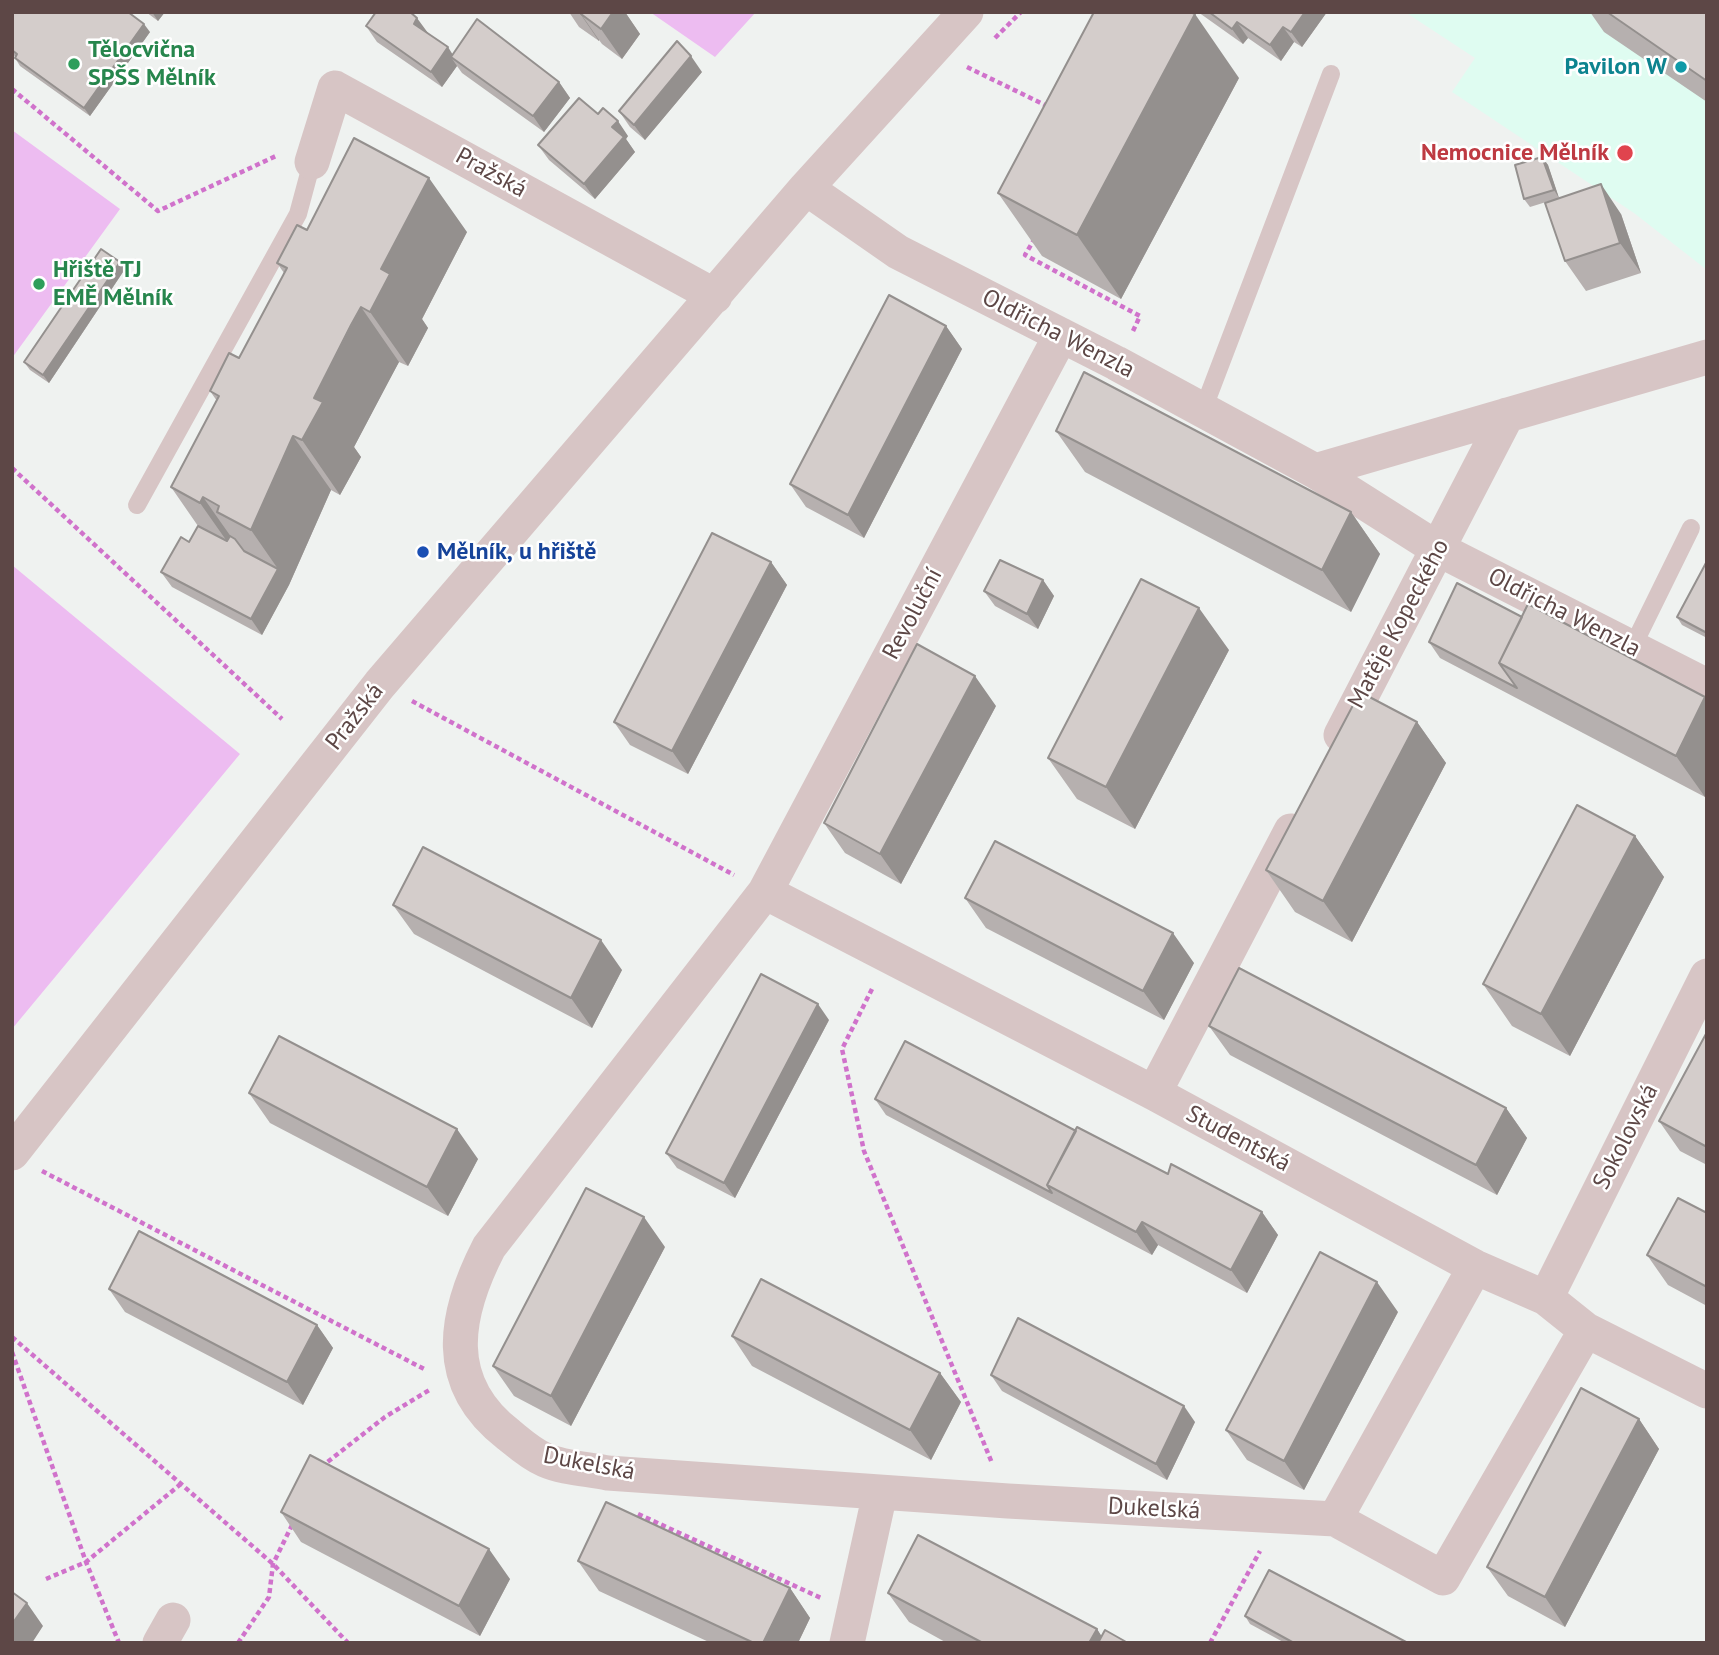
<!DOCTYPE html>
<meta charset="utf-8">
<style>
body{margin:0}
#map{position:relative;width:1719px;height:1655px;overflow:hidden;background:#eff2f0;font-family:"PT Sans",sans-serif}
canvas{display:block}
.frame{position:absolute;inset:0;border:14px solid #5d4746;pointer-events:none}
</style>
<div id="map">
<canvas width="1719" height="1655"></canvas>
<div class="frame"></div>
</div>
<script>
const ctx = document.querySelector('canvas').getContext('2d');
ctx.lineJoin = 'round';
function paint(path, color) { ctx.fillStyle = color; ctx.fill(path, 'evenodd'); }
function trace(path, color, width, dash) { ctx.strokeStyle = color; ctx.lineWidth = width; ctx.lineCap = dash ? 'butt' : 'round'; ctx.setLineDash(dash || []); ctx.stroke(path); }
function label(font, color, halo, rows, align = 'center') {
  ctx.font = font + ' "PT Sans",sans-serif'; ctx.lineWidth = 5; ctx.setLineDash([]); ctx.textBaseline = 'middle'; ctx.strokeStyle = halo; ctx.fillStyle = color; for (const [text, x, y, turn = 0] of rows) {
    ctx.save(); ctx.translate(x, y); ctx.rotate((+turn || 0) * Math.PI / 180); ctx.textAlign = isNaN(turn) ? turn : align; if (halo) ctx.strokeText(text, 0, 0); ctx.fillText(text, 0, 0); ctx.restore();
  }
}
const medical = new Path2D(`
 M1405,12h302v258l-73,-57 -182,-121 23,-34z`);
const green = new Path2D(`
 M650,12h106l-41,45z
 M12,130l108,79 -108,149z
 M12,565l228,189 -228,275z`);
const path = new Path2D(`
 M995,38l26,-26
 M967,67l82,40
 M12,89l146,122 118,-55
 M1035,238l-10,17 115,61 -7,15
 M12,468l270,251
 M412,701l322,174
 M872,989l-30,60 22,102 128,312
 M42,1171l384,199
 M12,1337l261,227 75,79
 M12,1352l74,210 33,81
 M321,1467l64,-50 46,-28
 M638,1514l183,84
 M46,1579l40,-17 96,-79
 M238,1643l31,-46 4,-33 21,-43
 M1210,1643l50,-92`);
const service = new Path2D(`
 M1203,410l128,-336
 M137,505l161,-291 14,-52
 M1632,648l59,-120`);
const minor = new Path2D(`
 M312,162l23,-74 380,208
 M806,188l92,64 218,111 199,108 392,-114
 M1061,335l-296,557 -276,355c-35,68 -48,136 20,188 11,9 22,19 36,25 18,8 43,9 63,13l400,28 327,18 108,59 143,-248
 M1315,471l123,78 269,137
 M1341,735l166,-320
 M765,892l389,201 321,174 71,31 40,32 121,61
 M1154,1093l137,-262
 M12,1153l368,-469 426,-496 160,-176
 M1546,1298l161,-322
 M1335,1519l140,-252
 M160,1643l13,-23
 M847,1643l33,-150`);
const wall = new Path2D(`
 M12,12l138,20 -60,84 -70,-50 -5,-8 1,-1 -4,-3z
 M146,12h19l-7,9z
 M569,12h56l15,22 -18,25 -20,-15 -3,-4v1l-20,-14z
 M1198,12h129l-25,35 -8,-5 -13,19 -33,-23 -5,6z
 M1590,12h117v90l-103,-70z
 M366,26l62,7 25,22 106,27 11,16 -26,34 -82,-59 -5,-7 -15,21 -65,-45z
 M702,72l-57,68 -15,-13 -11,-16z
 M1239,78l-118,221 -79,-43 -44,-63z
 M628,136l-2,3 9,13 -40,47 -46,-39 -11,-15z
 M1542,157l6,8 11,33 -29,9 -6,-8z
 M1621,214l20,59 -55,18 -21,-30z
 M307,230l160,2 -45,87 6,9 -20,38 -9,-4 -10,18 -35,67 7,10 -21,38 -9,-5 -42,95 -27,50 -90,-48 -11,-15 28,-30 9,-16 -27,-39 46,-86 -7,-10 29,-33 45,-85 -7,-10z
 M125,269l-76,114 -19,-13 -6,-8z
 M946,326l16,23 -98,189 -58,-31 -16,-23z
 M1056,431l295,81 29,42 -29,58 -266,-140z
 M1707,561v77l-25,-13 -5,-8z
 M771,562l16,23 -99,189 -58,-29 -16,-23z
 M1043,580l11,16 -16,33 -43,-23 -11,-15z
 M1522,617l183,80 2,2v96l-2,2 -265,-139 -11,-16z
 M1229,650l-94,179 -58,-30 -29,-41z
 M996,706l-95,178 -56,-31 -21,-30z
 M1417,722l29,41 -94,179 -57,-30 -29,-42z
 M1635,836l29,41 -94,179 -58,-30 -29,-42z
 M965,898l229,65 -30,57 -178,-92z
 M393,905l229,65 -30,58 -178,-94z
 M829,1020l-94,178 -58,-30 -11,-15z
 M1209,1026l297,82 21,30 -30,57 -267,-140z
 M1707,1032v133l-27,-14 -21,-30z
 M249,1093l229,66 -30,57 -178,-93z
 M875,1099l201,32 92,43 94,38 16,23 -31,58 -89,-48 -6,10 -266,-140z
 M1707,1213v93l-39,-21 -21,-30z
 M665,1247l-94,179 -57,-30 -21,-30z
 M109,1289l208,36 16,23 -30,57 -178,-93z
 M1398,1312l-94,178 -57,-30 -21,-30z
 M732,1336l208,37 21,29 -30,58 -179,-94z
 M991,1375l204,47 -28,58 -165,-89z
 M1639,1419l20,30 -94,178 -57,-31 -21,-29z
 M281,1512l229,67 -30,57 -179,-94z
 M578,1561l212,27 20,30 -12,25h-87l-112,-52z
 M888,1593l209,36 4,7 27,7h-181l-38,-21z
 M1245,1616l163,27h-123l-35,-19z`);
const shadedWall = new Path2D(`
 M152,12h13l-7,9z
 M579,12h5l-3,2 18,26v1z
 M597,12h28l15,22 -18,25 -21,-30z
 M1305,12h22l-25,35 -11,-15z
 M1195,14l44,64 -118,221 -44,-64z
 M417,18l11,15 -3,7 -11,-16z
 M1237,22l11,16 -5,6 -11,-15z
 M144,24l6,8 -60,84 -6,-8z
 M1283,27l11,15 -13,19 -11,-16z
 M448,47l10,16 -7,-6 6,9 -15,21 -11,-15z
 M691,56l11,16 -57,68 -11,-15z
 M559,82l11,16 -26,34 -11,-16z
 M618,121l10,15 -2,3 9,13 -40,47 -11,-15 28,-57z
 M1542,157l6,8 11,33 -5,-8z
 M429,178l38,54 -45,87 6,9 -20,38 -38,-54 11,-43z
 M1601,184l20,30 20,59 -21,-30z
 M120,262l5,7 -76,114 -6,-8z
 M361,307l38,55 -45,85 7,10 -21,38 -38,-55 12,-42z
 M946,326l16,23 -98,189 -16,-23z
 M293,436l38,54 -42,95 -27,50 -11,-16 27,-50 -27,-39z
 M203,497l38,54 -3,6 -38,-54z
 M1351,512l29,42 -29,58 -29,-42z
 M771,562l16,23 -99,189 -16,-23z
 M1043,580l11,16 -16,33 -11,-15z
 M1199,608l30,42 -94,179 -29,-42z
 M975,676l21,30 -95,178 -21,-30z
 M1705,697l2,2v96l-2,2 -29,-41z
 M1417,722l29,41 -94,179 -29,-41z
 M1635,836l29,41 -94,179 -29,-42z
 M1173,933l21,30 -30,57 -21,-29z
 M601,940l21,30 -30,58 -21,-30z
 M818,1004l11,16 -94,178 -11,-15z
 M1506,1108l21,30 -30,57 -21,-30z
 M457,1129l21,30 -30,57 -21,-29z
 M1262,1212l16,23 -31,58 -16,-23z
 M644,1217l21,30 -94,179 -20,-30z
 M1142,1222l16,23 -6,10 -16,-23z
 M1377,1282l21,30 -94,178 -20,-29z
 M317,1325l16,23 -30,57 -16,-23z
 M940,1373l21,29 -30,58 -21,-30z
 M1184,1406l11,16 -28,58 -11,-16z
 M1639,1419l20,30 -94,178 -20,-30z
 M489,1549l21,30 -30,57 -21,-30z
 M790,1588l20,30 -12,25h-35z
 M27,1603l16,23 -11,17h-20v-19z
 M1097,1629l9,14h-17z`);
const building = new Path2D(`
 M12,12h116l16,12 -60,84 -69,-50 2,-4 -5,-4z
 M376,12h34l7,6 -3,6 34,23 -17,25 -65,-46z
 M582,12h31l-12,17 -20,-15z
 M1094,12h96l5,2 -118,221 -79,-42z
 M1209,12h96l-14,20 -8,-5 -13,18 -33,-23 -5,7z
 M1607,12h100v69z
 M477,19l82,63 -26,34 -82,-59z
 M677,41l14,15 -57,69 -15,-14z
 M579,98l19,16 5,-6 15,13 -6,6 12,10 -40,47 -46,-39z
 M354,138l75,40 -48,91 9,5 -20,38 -9,-5 -10,18 -37,73 9,4 -21,38 -9,-4 -42,94 -34,-18 2,-6 -16,-9 -3,6 -29,-16 48,-91 -9,-5 19,-38 10,5 48,-90 -10,-5 20,-38 10,5z
 M1542,157l12,33 -30,9 -9,-34z
 M1601,184l19,59 -55,18 -20,-58z
 M101,249l19,13 -77,113 -19,-13z
 M889,295l57,31 -98,189 -58,-31z
 M1084,372l267,140 -29,58 -266,-139z
 M198,526l29,15 3,-5 5,3 9,12 34,18 -27,50 -90,-47 20,-35 8,5z
 M712,533l59,29 -99,189 -58,-29z
 M1000,560l43,20 -16,34 -43,-23z
 M1707,561v72l-30,-16z
 M1141,579l58,29 -93,179 -58,-29z
 M1457,583l65,34 -23,46 18,25 -88,-46z
 M1528,604l177,93 -29,59 -177,-93z
 M917,644l58,32 -95,178 -56,-31z
 M1360,692l57,30 -94,179 -57,-31z
 M1577,805l58,31 -94,178 -58,-30z
 M995,841l178,92 -30,58 -178,-93z
 M423,847l178,93 -30,58 -178,-93z
 M1239,968l267,140 -30,57 -267,-139z
 M761,974l57,30 -94,179 -58,-30z
 M1707,1032v115l-48,-26z
 M279,1036l178,93 -30,58 -178,-94z
 M905,1041l171,90 -29,54 5,8 -177,-94z
 M1077,1127l91,47 3,-10 91,48 -31,58 -89,-48 -6,10 -89,-47z
 M586,1188l58,29 -93,179 -58,-30z
 M1678,1198l29,15v74l-60,-32z
 M139,1231l178,94 -30,57 -178,-93z
 M1320,1252l57,30 -93,179 -58,-31z
 M761,1279l179,94 -30,57 -178,-94z
 M1018,1318l166,88 -28,58 -165,-89z
 M1581,1388l58,31 -94,178 -58,-30z
 M310,1455l179,94 -30,57 -178,-94z
 M606,1502l184,86 -27,55h-9l-176,-82z
 M918,1535l179,94 -8,14h-106l-95,-50z
 M1269,1570l139,73h-114l-49,-27z
 M12,1592l15,11 -15,21z
 M1105,1630l23,13h-30z`);
const markers = [
 [74,64,7,"#2e9e5b"],
 [1681,67,7,"#0f9aa8"],
 [1625,153,9,"#e0444e"],
 [39,284,7,"#2e9e5b"],
 [423,552,7,"#1a4fb4"]
];
const leisureNames = [
 ["Tělocvična",88,50],
 ["SPŠS Mělník",88,78],
 ["Hřiště TJ",53,270],
 ["EMĚ Mělník",53,298]
];
const cultureNames = [
 ["Pavilon W",1667,67]
];
const healthNames = [
 ["Nemocnice Mělník",1609,153]
];
const streetNames = [
 ["Pražská",491,173,29],
 ["Oldřicha Wenzla",1058,334,27],
 ["Oldřicha Wenzla",1564,613,27],
 ["Revoluční",913,614,-62],
 ["Matěje Kopeckého",1399,624,-62],
 ["Pražská",355,717,-52],
 ["Sokolovská",1626,1137,-63],
 ["Studentská",1238,1139,28],
 ["Dukelská",589,1464,11],
 ["Dukelská",1154,1509,3]
];
const transitNames = [
 ["Mělník, u hřiště",437,552]
];
paint(medical, '#dffcf1');
paint(green, '#edbcf1');
trace(path, '#d072cb', 4.5, [5, 3.5]);
trace(service, '#d7c5c5', 18);
trace(minor, '#d7c5c5', 35);
paint(wall, '#b6b0af');
paint(shadedWall, '#94908e');
paint(building, '#d4cdcb');
trace(building, '#94908e', 2);
for (const [x, y, r, color] of markers) { const dot = new Path2D(); dot.arc(x, y, r, 0, 2 * Math.PI); ctx.fillStyle = color; ctx.fill(dot); trace(dot, '#fff', 2.5); }
label('bold 24px', '#27864d', '#fff', leisureNames, 'left');
label('bold 24px', '#0d838f', '#fff', cultureNames, 'right');
label('bold 24px', '#be3a42', '#fff', healthNames, 'right');
label('24px', '#5d4746', '#fff', streetNames);
label('bold 24px', '#164399', '#fff', transitNames, 'left');
</script>
